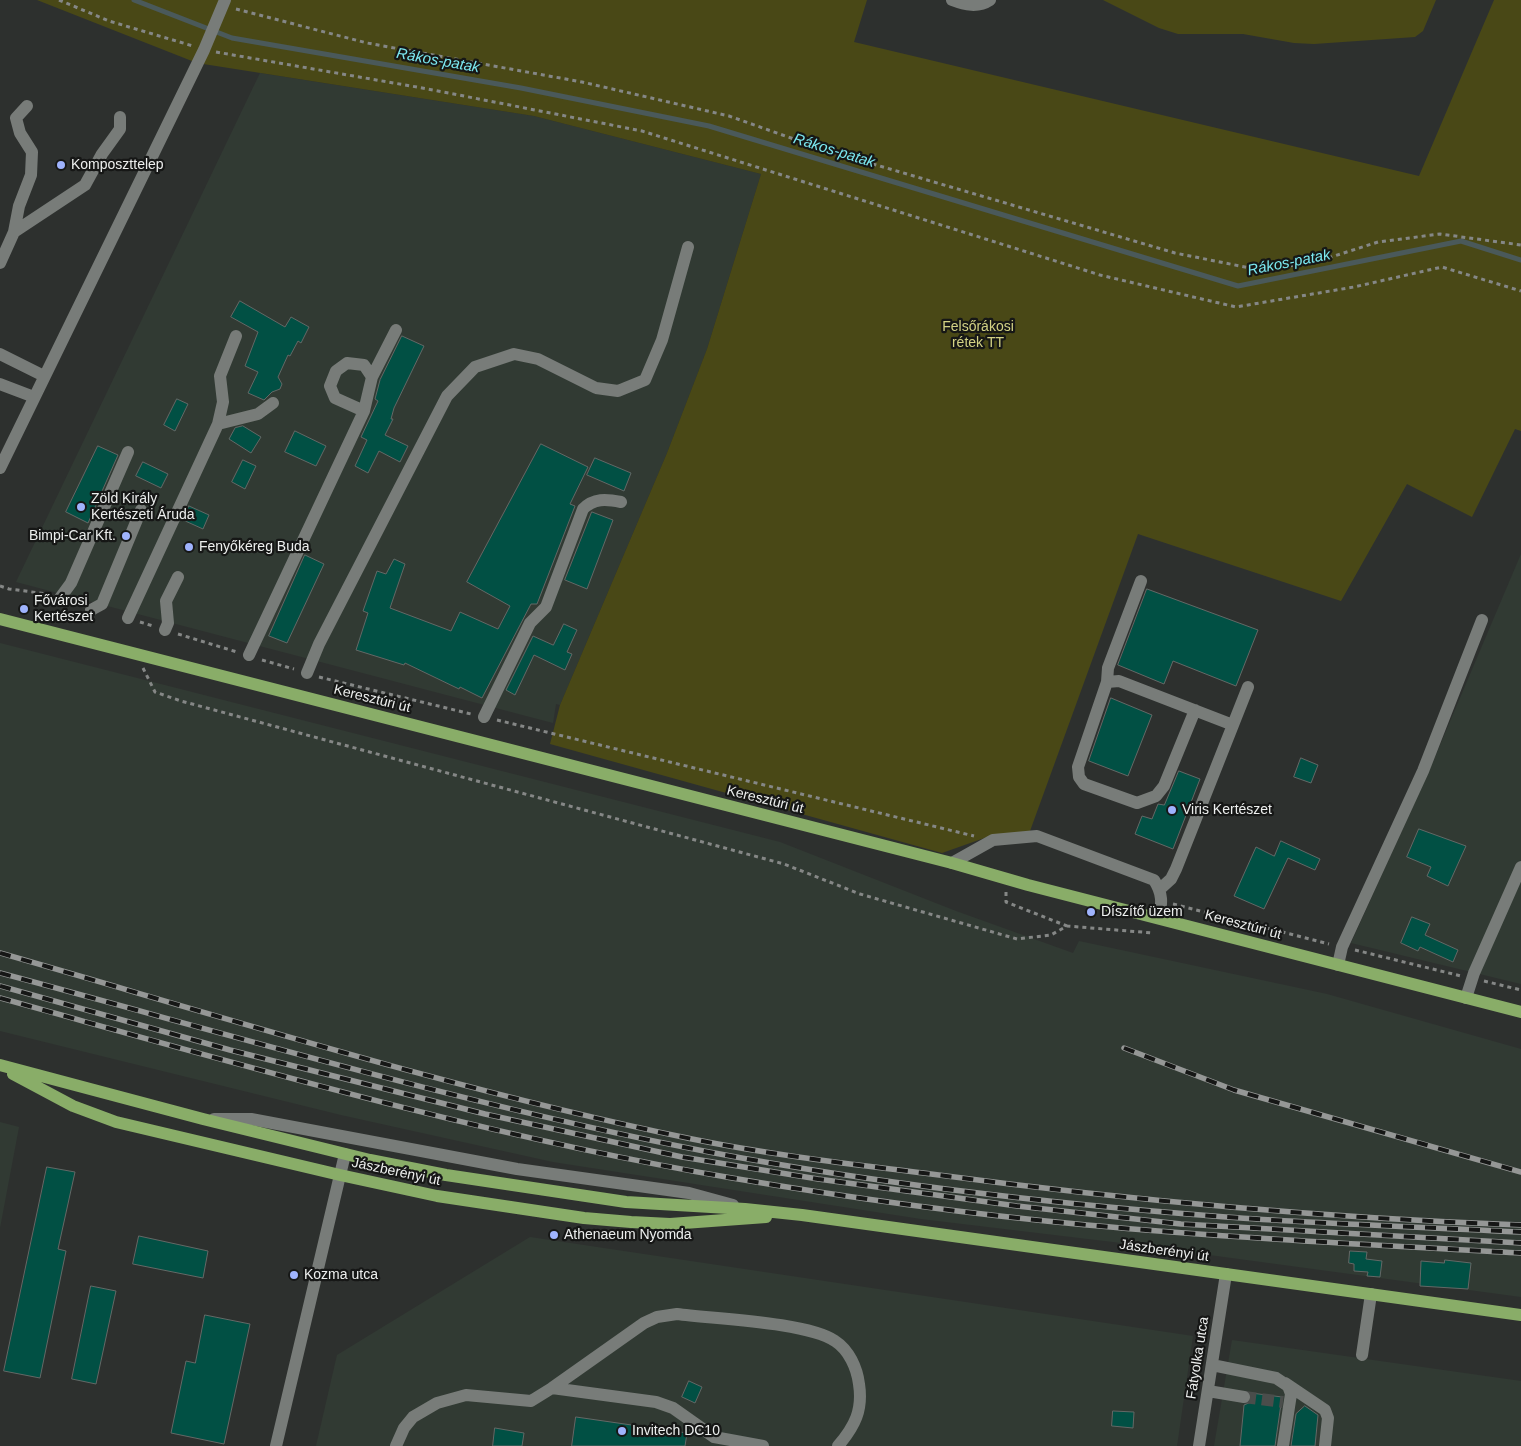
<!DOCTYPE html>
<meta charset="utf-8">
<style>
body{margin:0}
canvas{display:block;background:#2d302e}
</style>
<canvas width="1521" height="1446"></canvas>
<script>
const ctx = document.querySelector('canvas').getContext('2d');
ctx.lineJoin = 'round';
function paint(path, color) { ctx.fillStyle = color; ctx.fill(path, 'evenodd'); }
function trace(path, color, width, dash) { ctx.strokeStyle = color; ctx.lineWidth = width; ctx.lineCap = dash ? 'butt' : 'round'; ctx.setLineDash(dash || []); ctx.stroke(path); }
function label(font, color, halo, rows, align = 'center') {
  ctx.font = font + ' Arial,sans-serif'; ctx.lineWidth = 4.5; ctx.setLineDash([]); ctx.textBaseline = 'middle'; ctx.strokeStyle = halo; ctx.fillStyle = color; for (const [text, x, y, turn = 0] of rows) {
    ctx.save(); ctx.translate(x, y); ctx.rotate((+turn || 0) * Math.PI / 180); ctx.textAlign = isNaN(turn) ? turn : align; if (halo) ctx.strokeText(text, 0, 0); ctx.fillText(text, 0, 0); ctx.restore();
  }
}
const built = new Path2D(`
 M260,73l274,43 227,58 -54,175 -40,104 -107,252 -4,-1 -3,19 -537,-141z
 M1521,554v430l-170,-41 81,-179z
 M0,643l780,199 176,69 117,42 6,-12 248,53 194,55v248l-408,-55 -192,-23 -368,-57 -212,-47 -341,-84z
 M0,1122l19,5 -19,101z
 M530,1237l663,99 -16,110h-861l21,-91z
 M1232,1340l289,41v65h-307z`);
const green = new Path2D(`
 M37,0h830l-13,42 565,134 75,-176h27v431l-6,-2 -43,88 -65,-33 -66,117 -203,-67 -108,297 -40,5 -48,17 -392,-109 10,-39 107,-252 40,-104 54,-175 -227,-58 -337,-53z
 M1103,0h333l-13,31 -8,6 -101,7 -20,-1 -51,-9h-65l-19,-6z`);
const stream = new Path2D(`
 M134,0l98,38 289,50 188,38 529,160 223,-45 60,19`);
const building = new Path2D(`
 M240,301l45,26 6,-10 18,10 -8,16 -3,-2 -8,15 -2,-1 -10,22 4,7 -2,5 -8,3 -8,8 -16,-7 10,-21 -13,-6 13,-34 -27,-15z
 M402,336l22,10 -30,62 -3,11h2l-8,16 23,11 -8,16 -21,-11 -11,22 -13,-7 12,-26 -6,-3 17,-36 -3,-2 5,-19z
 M177,399l11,5 -13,27 -11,-6z
 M243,426l18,11 -10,16 -22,-14 6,-11z
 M295,431l31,15 -10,20 -31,-14z
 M541,444l47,23 -18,37 5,2 -38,98h-6l-49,94 -22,-11 -1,2 -54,-26 -1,2 -48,-15 12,-37 -5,-2 14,-40 9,3 8,-15 11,5 -15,44 61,23 9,-19 38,17 12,-23 -43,-24z
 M98,446l20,9 -30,68 -22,-11z
 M595,458l36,15 -7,18 -37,-16z
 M243,460l13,6 -11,23 -13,-7z
 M143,462l25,12 -7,14 -25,-12z
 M189,506l20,9 -6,14 -20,-9z
 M592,512l21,8 -26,69 -22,-9z
 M305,555l19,9 -37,79 -18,-7z
 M1147,589l111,41 -22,56 -63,-25 -9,23 -46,-19z
 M564,624l13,6 -10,22 5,2 -7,16 -31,-15 -19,40 -9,-5 27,-54 20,9z
 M1111,698l41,17 -24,61 -39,-15z
 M1301,758l17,7 -7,18 -17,-6z
 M1179,771l21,8 -27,70 -38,-15 7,-18 10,3 6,-15 6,1z
 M1419,829l47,17 -18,40 -21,-10 4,-9 -24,-10z
 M1281,841l39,18 -5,11 -27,-12 -24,51 -30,-13 22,-49 18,9z
 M1412,917l18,7 -5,11 33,15 -5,12 -33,-15 -2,4 -17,-8z
 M47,1167l28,5 -17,77 8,2 -26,127 -36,-7z
 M139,1236l69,15 -5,27 -70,-14z
 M1350,1251l17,1 -1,7 16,2 -2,16 -13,-1 1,-4 -14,-1v-7l-5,-1z
 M1445,1260l26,3 -3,26 -48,-3 1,-25 23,2z
 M91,1286l25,5 -20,93 -24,-5z
 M205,1315l45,9 -26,120 -53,-11 15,-72 9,2z
 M689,1381l13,6 -7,16 -13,-6z
 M1251,1393l31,4 -7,49h-35l4,-41 7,-3z
 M1305,1406l13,9 -3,31h-24l5,-32z
 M1113,1411l21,1 -1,16 -21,-2z
 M576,1417l111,16 -2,13h-113z
 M495,1428l29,5 -2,13h-29z`);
const minorTunnel = new Path2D(`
 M1244,1397l39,5`);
const path = new Path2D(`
 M59,0l50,21 84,25
 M236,9l131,34 215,39 147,34 93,33 353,104 90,18 63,-13 50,-16 62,-8 81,11
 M216,52l212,37 214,42 458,144 136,32 118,-20 88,-20 79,24
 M0,586l9,3 39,5
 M140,622l13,4
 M178,634l59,18
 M262,660l32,9
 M143,668l12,24 26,9 603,163 76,30 157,45 34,-4 16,-9 86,7
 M319,677l152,37
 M497,720l477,116
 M1006,892v10l61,24
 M1173,904l156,40
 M1355,950l106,26
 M1484,981l37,9`);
const minor = new Path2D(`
 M952,0c13,5 26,8 38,0
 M14,232l5,-26 12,-31 1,-23 -12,-19 -4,-15 11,-12
 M0,263l14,-31 71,-47 17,-31 18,-25v-12
 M0,354l44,22
 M0,384l34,13
 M364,411l-29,-13 -5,-12 6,-15 11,-8 17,2 8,12
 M218,424l5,-22 -3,-26 16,-40
 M0,468l204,-418 21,-50
 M1141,581l-33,87 -1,14 -29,85 1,10 5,7 53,19 19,-7 8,-10 31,-76
 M60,598l11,-15 57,-131
 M91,610l11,-6 39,-94
 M128,618l90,-194 40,-10 15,-11
 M165,630l3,-7 -2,-22 12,-24
 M249,655l115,-244 8,-34 24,-47
 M307,673l12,-29 128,-248 28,-29 39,-13 24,5 58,29 22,3 27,-11 17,-40 26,-93
 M1107,682l12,-1 114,44
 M484,717l46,-94 16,-16 37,-98c11,-11 23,-10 38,-7
 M952,863l41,-23 44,-4 117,44c9,14 8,23 5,38
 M1160,889l11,-10 5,-10 72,-182
 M1338,965l4,-18 81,-176 59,-151
 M1466,998l8,-25 47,-106
 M214,1119h37l266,50 172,24 44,12
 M1362,1355l9,-61
 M1212,1365l64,13 12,8 3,8 -8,52
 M1285,1383l40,27 3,8 -3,28
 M552,1388l92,-65 13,-6 20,-3c38,5 130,8 158,27 14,9 22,27 24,43 4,26 -4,42 -21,62
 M1208,1391l36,6
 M276,1446l69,-292
 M396,1446l8,-18 9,-11 24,-14 29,-8 65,6 21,-13 104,14 17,6 41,29 49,9
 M1199,1446l27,-172`);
const major = new Path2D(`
 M0,619l952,244 76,22 493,127
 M0,1065l203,54 167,41 76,15 180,27 119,7 57,6 719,100
 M13,1074l60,32 43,16 224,53 97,21 147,22 47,4 39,2 96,-7`);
const rail = new Path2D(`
 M0,953c230,66 458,138 692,186 79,16 159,25 239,35 196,26 393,44 590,51
 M0,973c236,63 469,133 709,179 170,32 344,52 517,65 98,7 197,10 295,15
 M0,986l230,64 255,64 197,43 136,22 199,27 164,18 340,19
 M0,998c242,67 484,138 732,180 118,20 236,36 355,47 144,13 289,20 434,28
 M1124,1048l110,42 287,82`);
const markers = [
 [61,165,5,"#9fb3fd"],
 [81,507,5,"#9fb3fd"],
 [126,536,5,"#9fb3fd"],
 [189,547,5,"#9fb3fd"],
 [24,609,5,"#9fb3fd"],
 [1172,810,5,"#9fb3fd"],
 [1091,912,5,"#9fb3fd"],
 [554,1235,5,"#9fb3fd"],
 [294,1275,5,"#9fb3fd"],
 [622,1431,5,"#9fb3fd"]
];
const poiNames = [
 ["Komposzttelep",71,165],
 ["Zöld Király",91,499],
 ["Kertészeti Áruda",91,515],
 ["Bimpi-Car Kft.",116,536,"right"],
 ["Fenyőkéreg Buda",199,547],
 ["Fővárosi",34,601],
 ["Kertészet",34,617],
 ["Viris Kertészet",1182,810],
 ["Díszítő üzem",1101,912],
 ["Athenaeum Nyomda",564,1235],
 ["Kozma utca",304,1275],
 ["Invitech DC10",632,1431]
];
const parkNames = [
 ["Felsőrákosi",978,327],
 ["rétek TT",978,343]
];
const streetNames = [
 ["Keresztúri út",372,699,14],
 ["Keresztúri út",765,800,14],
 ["Keresztúri út",1243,925,15],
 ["Jászberényi út",396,1172,12],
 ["Jászberényi út",1164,1251,8],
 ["Fátyolka utca",1198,1358,-81]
];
const waterNames = [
 ["Rákos-patak",438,61,10],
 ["Rákos-patak",834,151,17],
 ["Rákos-patak",1289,263,-11]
];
paint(built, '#313a33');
paint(green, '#494816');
trace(stream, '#4a595a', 5);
paint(building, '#015044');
trace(building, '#636866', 1);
trace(minorTunnel, '#4a4d4b', 12, [12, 6]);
trace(path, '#858786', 3, [4, 4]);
trace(minor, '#787c79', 12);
trace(major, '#89ad68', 12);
trace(rail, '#959796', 5.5);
trace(rail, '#161716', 4, [11]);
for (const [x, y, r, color] of markers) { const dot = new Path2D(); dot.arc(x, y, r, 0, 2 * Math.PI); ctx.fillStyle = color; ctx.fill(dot); trace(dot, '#161716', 2); }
label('14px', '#edefee', '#161716', poiNames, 'left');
label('14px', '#d3d284', '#161716', parkNames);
label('14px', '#edefee', '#161716', streetNames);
label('italic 15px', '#7be8f0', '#161716', waterNames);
</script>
